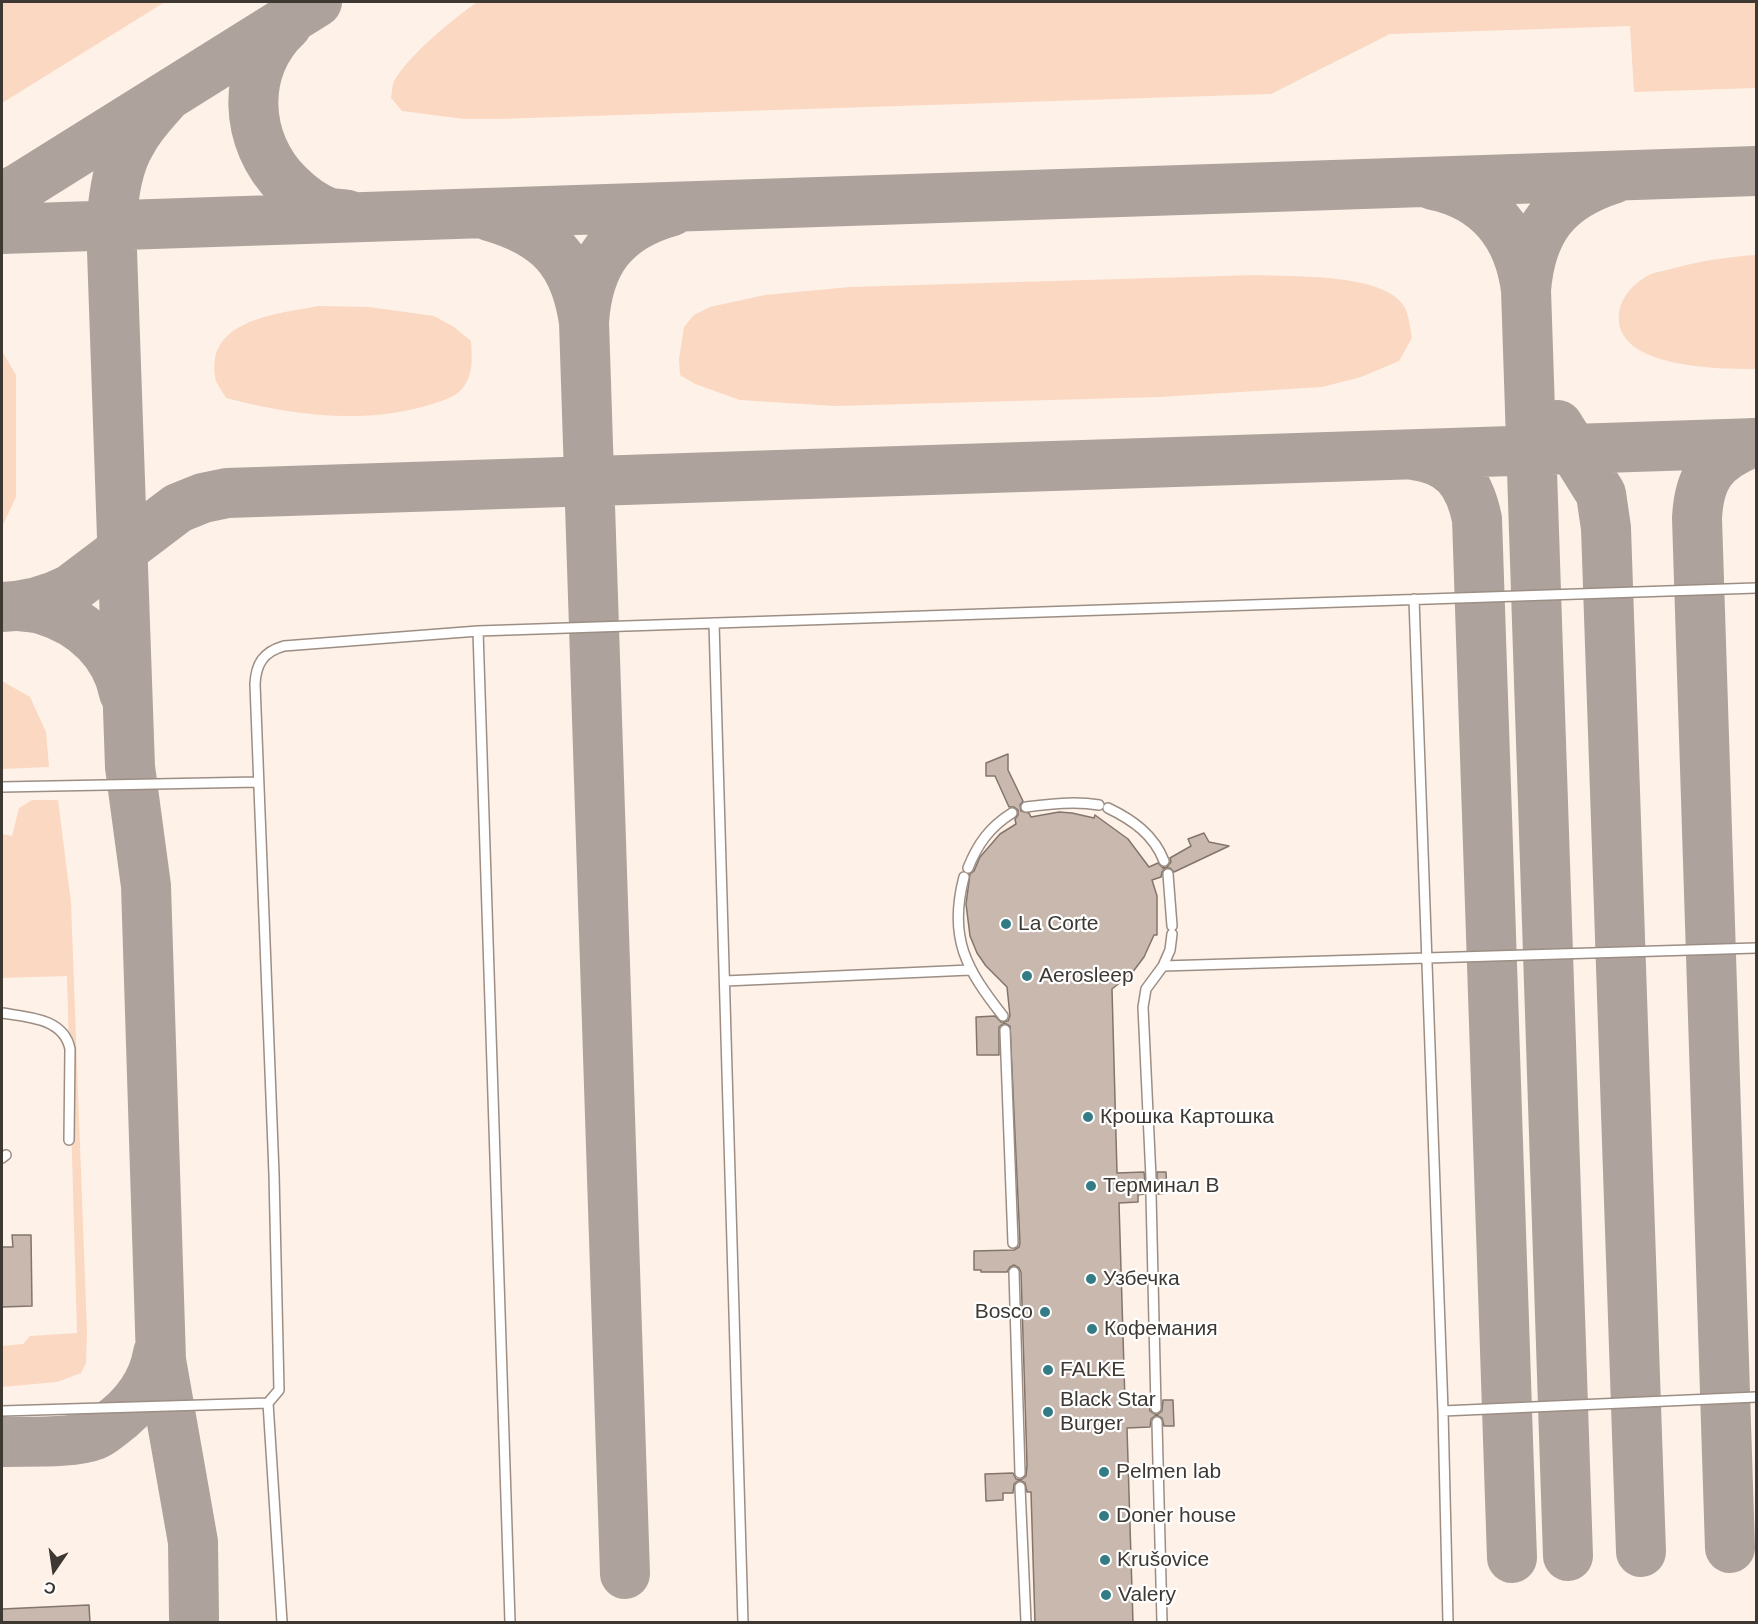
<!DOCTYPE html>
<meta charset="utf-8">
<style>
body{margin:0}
#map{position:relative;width:1758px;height:1624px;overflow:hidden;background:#fef1e8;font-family:Arial,sans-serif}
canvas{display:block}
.frame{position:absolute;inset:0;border:3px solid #3e3833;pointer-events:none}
.north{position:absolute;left:24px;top:1540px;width:60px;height:60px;-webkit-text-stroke:4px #fff;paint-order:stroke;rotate:193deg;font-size:16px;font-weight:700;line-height:24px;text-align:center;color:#3e3833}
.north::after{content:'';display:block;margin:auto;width:21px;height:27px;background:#3e3833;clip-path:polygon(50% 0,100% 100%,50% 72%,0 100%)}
</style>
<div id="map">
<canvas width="1758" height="1624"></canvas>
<div class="frame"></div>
<div class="north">С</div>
</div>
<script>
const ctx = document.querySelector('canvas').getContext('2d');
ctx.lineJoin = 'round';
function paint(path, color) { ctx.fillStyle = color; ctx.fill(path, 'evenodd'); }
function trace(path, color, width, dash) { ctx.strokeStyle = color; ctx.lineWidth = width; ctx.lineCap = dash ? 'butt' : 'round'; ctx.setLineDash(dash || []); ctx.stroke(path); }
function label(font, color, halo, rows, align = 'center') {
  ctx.font = font + ' Arial,sans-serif'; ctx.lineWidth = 4.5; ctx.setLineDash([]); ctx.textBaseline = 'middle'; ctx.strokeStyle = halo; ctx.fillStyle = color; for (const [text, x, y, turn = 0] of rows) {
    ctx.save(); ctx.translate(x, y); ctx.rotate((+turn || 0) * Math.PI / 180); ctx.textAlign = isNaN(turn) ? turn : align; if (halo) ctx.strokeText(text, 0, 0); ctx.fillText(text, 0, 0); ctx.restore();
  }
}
const green = new Path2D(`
 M2,2h163l-163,101z
 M478,2h1278v86l-122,4 -4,-66 -240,8 -119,60 -774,25h-33l-62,-8 -11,-13c1,-4 1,-11 2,-14 9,-23 64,-69 85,-82z
 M1756,255v114c-35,0 -144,0 -137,-56 2,-16 15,-30 30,-38 6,-3 15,-4 22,-6 28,-8 56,-12 85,-14z
 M1256,275c37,2 127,-2 148,31 5,8 6,22 8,32l-13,23 -38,16 -39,10 -163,10 -325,9 -94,-6 -45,-16 -15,-9 -1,-16 5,-32 10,-12 16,-8 55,-12 85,-8z
 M318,306l51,1 65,9 20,11 17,14c1,18 3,33 -9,48 -6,8 -23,13 -33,16 -67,20 -137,10 -203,-7 -3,-5 -7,-11 -10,-17 -2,-6 -2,-16 -1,-23 9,-41 69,-45 103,-52z
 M2,351l14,24v122l-14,30z
 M2,681l28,16 16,35 3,35 -47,2z
 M32,800h26l13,103 16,430 -1,30 -5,10 -24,9 -55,5v-41l21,-2 7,-8 47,-3 -10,-357 -65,2v-144l10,2 7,-28z`);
const taxiway = new Path2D(`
 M287,25c-47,43 -43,117 1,160 11,11 26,23 42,28 6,1 13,1 18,2
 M167,96c-12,14 -26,28 -35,45 -15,24 -18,54 -21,81l19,545 16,119 15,474 32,182 1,76
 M1433,185c55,11 86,50 93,105l42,1266
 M2,197l19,-10 296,-185
 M489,216c60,17 86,45 95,106
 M2,229l1754,-58
 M1526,290c5,-60 30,-93 87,-111
 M1558,425l43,69 5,34 35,1024
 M1413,455c40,5 56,26 64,64l35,1039
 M16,606c9,1 19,1 28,4 40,12 72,42 80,83
 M2,607c25,-1 46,-6 69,-18l107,-81 25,-10 24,-5 1529,-50
 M2,1442c25,-1 70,2 93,-7 5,-2 11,-7 15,-10 25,-18 43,-42 48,-72
 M1730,1548l-33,-1030c2,-41 16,-60 54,-75
 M625,1574l-41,-1252c4,-59 29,-95 88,-111`);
const building = new Path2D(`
 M1008,754v16l15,31 -3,4 1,6 8,2 2,4 28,-5 13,1 22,5 1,-3 33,24 21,28 9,-4 5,5 4,-1 4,-5 -1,-4 21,-12 -3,-7 16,-6 5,9 20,4 -55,26 -4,-4h-5l-3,4 -1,5 -9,3 5,16v39h-3l-10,22 -12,16 -20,16 5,184 27,-1 1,9 6,4 6,-3v-10h9l1,21 -9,1 -3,-6 -5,-1 -5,3 -1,4 -6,1v7l-19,1 6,199 24,-1 1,10 7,4 5,-4 1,-11h10l1,26h-10l-2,-8 -6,-3 -5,4 -1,8 -23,1 6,195h-98l-4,-131h-4l-2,-9 -6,-3 -5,4 -1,9h-10v7l-17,1 -1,-27 28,-1 3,6 5,1 5,-4 1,-11 -6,-193 -2,-4 -5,-3 -4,2 -3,5h-26v-2h-7v-19l40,-1 5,-3 1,-4 -10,-217 -6,-3 -5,4v28h-22l-1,-38 19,-1 6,6 7,-1 2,-5 -3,-29 -21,-21 -9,-13 -7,-17 -4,-32 4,-30 4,-3 6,-14 20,-23 16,-10 -1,-5 3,-4v-5l-4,-3h-5l-14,-31h-9v-13z
 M12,1235h19l1,71 -30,1v-60h11z
 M89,1605l1,18h-88v-14z`);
const service = new Path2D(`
 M1414,599l29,812 5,211
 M714,623l29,999
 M478,631l32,991
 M2,787l256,-5
 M1026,807c24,-3 49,-6 73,-2
 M1108,808c25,12 46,27 56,53
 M968,868c10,-25 22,-41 44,-55
 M1168,874l4,52
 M964,877c-16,61 2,92 39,139
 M1163,966l593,-18
 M725,981l245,-11
 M2,1013c25,4 62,5 68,36l-1,91
 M1005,1030l8,213
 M2,1158l4,-3
 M1151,1178l-8,-171 3,-18 17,-23 7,-16 2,-16
 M1151,1194l5,214
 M1014,1272l6,201
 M2,1411l266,-8
 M1443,1411l313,-14
 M1157,1422l5,200
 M1020,1487l6,135
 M282,1622l-14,-219 11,-13 -5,-216 -19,-490c1,-20 8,-32 29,-38l194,-15 1278,-43`);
const markers = [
 [1006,924,6,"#347c85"],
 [1027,976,6,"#347c85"],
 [1088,1117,6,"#347c85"],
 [1091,1186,6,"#347c85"],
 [1091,1279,6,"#347c85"],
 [1045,1312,6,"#347c85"],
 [1092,1329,6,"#347c85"],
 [1048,1370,6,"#347c85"],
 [1048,1412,6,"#347c85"],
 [1104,1472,6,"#347c85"],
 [1104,1516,6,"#347c85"],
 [1105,1560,6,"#347c85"],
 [1106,1595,6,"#347c85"]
];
const poiNames = [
 ["La Corte",1018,924],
 ["Aerosleep",1039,976],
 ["Крошка Картошка",1100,1117],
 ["Терминал B",1103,1186],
 ["Узбечка",1103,1279],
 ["Bosco",1033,1312,"right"],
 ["Кофемания",1104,1329],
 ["FALKE",1060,1370],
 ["Black Star",1060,1400],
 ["Burger",1060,1424],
 ["Pelmen lab",1116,1472],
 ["Doner house",1116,1516],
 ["Krušovice",1117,1560],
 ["Valery",1118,1595]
];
paint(green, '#fbd8c1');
trace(taxiway, '#ada39c', 50);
paint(building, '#c8b8ae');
trace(building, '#83756b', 1.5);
trace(service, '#9d8e84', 12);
trace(service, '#fff', 9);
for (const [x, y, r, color] of markers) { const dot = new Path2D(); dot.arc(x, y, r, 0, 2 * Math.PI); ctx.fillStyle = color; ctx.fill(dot); trace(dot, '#fff', 2); }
label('21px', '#3e3833', '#fff', poiNames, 'left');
</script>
